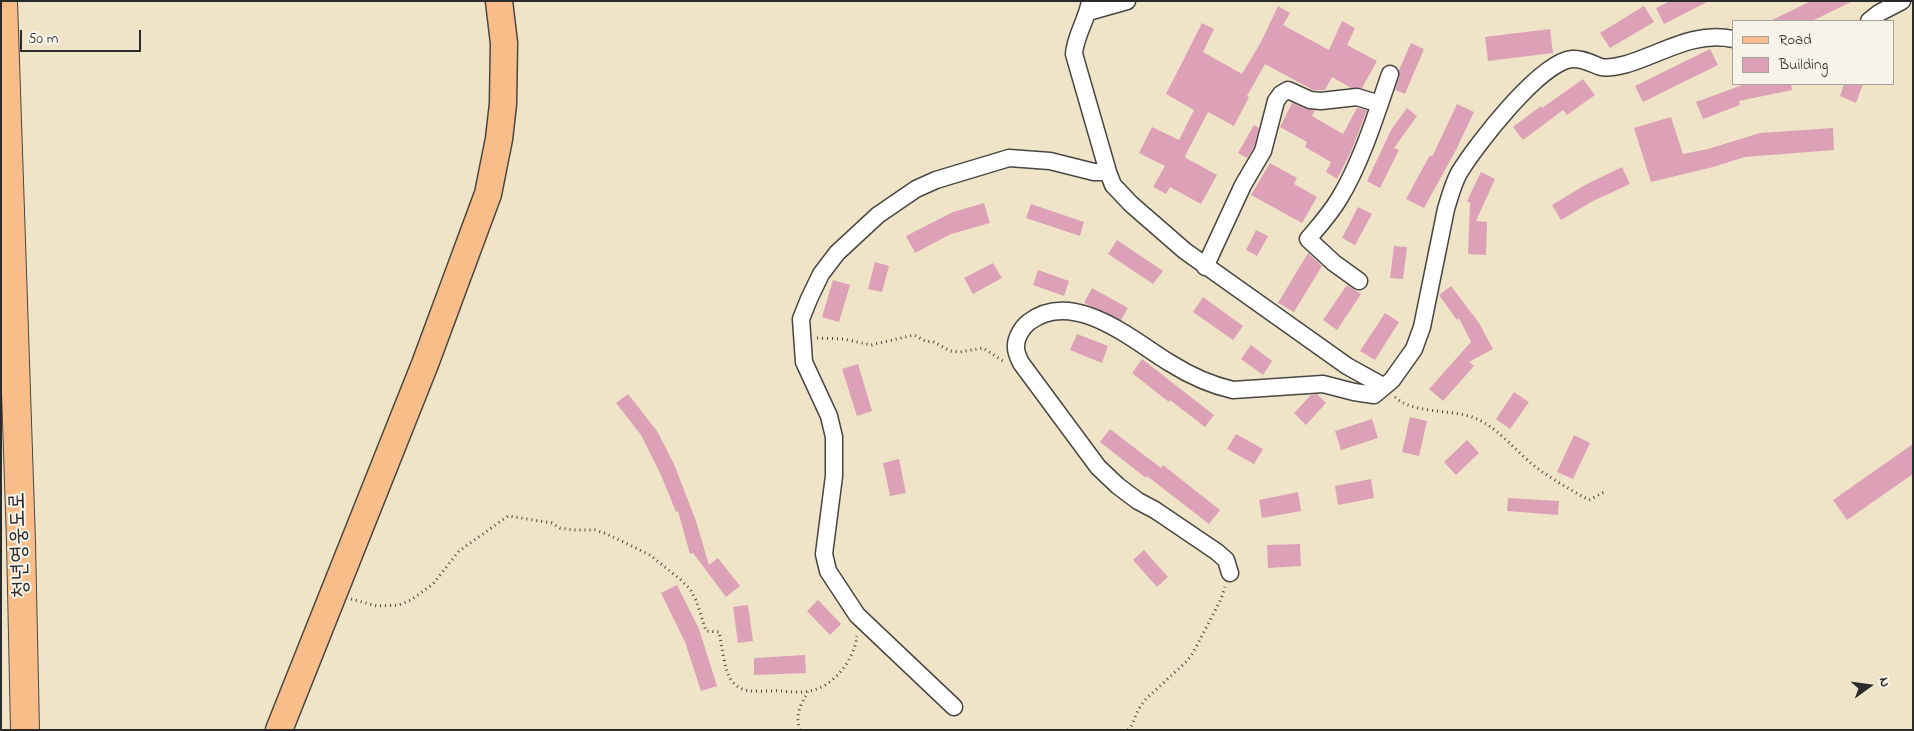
<!DOCTYPE html>
<meta charset="utf-8">
<style>
body{margin:0}
#map{position:relative;width:1914px;height:731px;overflow:hidden;background:#efe4c7;font-family:"Indie Flower",sans-serif}
canvas{display:block}
.frame{position:absolute;inset:0;border:2px solid #2b2b2b;pointer-events:none}
.legend{position:absolute;left:1732px;top:20px;width:162px;height:65px;box-sizing:border-box;background:#f7f3e8;border:1px solid #a5a39c;margin:0;padding:6px 9px;list-style:none;font-size:15px;color:#2b2b2b}
.legend li{display:flex;align-items:center;gap:10px;height:25px}
.legend b{width:25px;border:1px solid #a5a39c}
.north{position:absolute;left:1844px;top:661px;width:50px;height:50px;-webkit-text-stroke:4px #f7f3e8;paint-order:stroke;rotate:76deg;font-size:14px;font-weight:700;line-height:20px;text-align:center;color:#2b2b2b}
.north::after{content:'';display:block;margin:auto;width:18px;height:22px;background:#2b2b2b;clip-path:polygon(50% 0,100% 100%,50% 72%,0 100%)}
.scale{position:absolute;left:20px;top:30px;width:121px;height:22px;box-sizing:border-box;border:2px solid #2b2b2b;border-top:0;padding-left:6px;font-size:15px;line-height:18px;white-space:nowrap;color:#2b2b2b;-webkit-text-stroke:4px #f7f3e8;paint-order:stroke}
</style>
<div id="map">
<canvas width="1914" height="731"></canvas>
<div class="frame"></div>
<ul class="legend">
<li><b style="height:6px;background:#f8bd88"></b>Road</li>
<li><b style="height:14px;background:#dda1b7"></b>Building</li>
</ul>
<div class="north">N</div>
<div class="scale">50 m</div>
</div>
<script>
const ctx = document.querySelector('canvas').getContext('2d');
ctx.lineJoin = 'round';
function paint(path, color) { ctx.fillStyle = color; ctx.fill(path, 'evenodd'); }
function trace(path, color, width, dash) { ctx.strokeStyle = color; ctx.lineWidth = width; ctx.lineCap = dash ? 'butt' : 'round'; ctx.setLineDash(dash || []); ctx.stroke(path); }
function label(font, color, halo, rows, align = 'center') {
  ctx.font = font + ' "Indie Flower","Poor Story",sans-serif'; ctx.lineWidth = 4; ctx.setLineDash([]); ctx.textBaseline = 'middle'; ctx.strokeStyle = halo; ctx.fillStyle = color; for (const [text, x, y, turn = 0] of rows) {
    ctx.save(); ctx.translate(x, y); ctx.rotate((+turn || 0) * Math.PI / 180); ctx.textAlign = isNaN(turn) ? turn : align; if (halo) ctx.strokeText(text, 0, 0); ctx.fillText(text, 0, 0); ctx.restore();
  }
}
const building = new Path2D(`
 M1670,1h39l-45,23 -8,-16z
 M1811,1h42l-41,20h-42z
 M1278,6l12,7 -7,12 46,25 13,-29 13,7 -8,17 30,16 -15,27h-11l-19,-11 -7,13h-12l-48,-26 -18,32 2,1 -15,29 -26,-14 -23,44 1,2 31,17 -16,29 -31,-17 -4,7 -13,-7 12,-21 -26,-13 13,-26 27,13 15,-30 -28,-16 36,-71 12,6 -11,23 39,22 19,-32z
 M1644,6l10,16 -44,26 -10,-15z
 M1550,29l3,24 -65,8 -3,-24z
 M1411,43l13,6 -19,45 -10,-4 4,-13v-7z
 M1710,49l8,16 -75,37 -8,-16z
 M1583,79l12,16 -28,20 -4,-5 -40,30 -10,-13 28,-21 1,2z
 M1745,84h46l1,6 -53,11 1,4 -37,14 -7,-17z
 M1844,84h19l-7,19 -16,-7z
 M1292,103l14,6 9,1 -3,6 31,18 14,-26 10,2 -16,42 -14,27 -11,-7 5,-10 -26,-15 2,-5 -27,-15z
 M1457,104l17,8 -18,38 -32,58 -18,-9 24,-44 2,2z
 M1407,108l10,8 -23,32 5,2 -19,38 -13,-7 24,-51z
 M1671,117l12,37 25,-5 52,-16 73,-5 1,22 -89,7 -32,10 -62,15 -17,-54z
 M1254,125l5,3 -5,19 -7,11 -9,-5z
 M1270,163l27,15 -3,6 23,13 -15,26 -51,-28z
 M1622,167l8,17 -37,17 -32,19 -9,-15 33,-20z
 M1481,172l14,7 -19,42 11,1 -1,33 -18,-1 2,-51 -3,-2z
 M984,203l6,20 -39,11 -36,19 -9,-17 47,-24z
 M1031,204l53,18 -4,14 -54,-18z
 M1358,207l14,7 -17,31 -13,-7z
 M1256,230l12,6 -11,20 -11,-6z
 M1117,240l46,31 -10,13 -45,-30z
 M1394,246l13,1 -4,32 -13,-1z
 M1308,253l14,13 -28,46 -16,-9z
 M875,262l14,4 -7,26 -14,-3z
 M993,263l9,15 -29,16 -9,-16z
 M1038,270l31,11 -5,15 -31,-11z
 M833,280l17,5 -11,37 -17,-5z
 M1347,285l14,9 -24,36 -14,-10z
 M1451,286l28,37 14,26 -24,13 5,4 -31,35 -14,-12 42,-47 -12,-24 -2,2 -18,-25z
 M1092,288l36,20 -7,12 -37,-17z
 M1203,297l40,29 -10,14 -40,-28z
 M1385,313l14,9 -24,38 -15,-9z
 M1077,334l31,12 -6,17 -32,-13z
 M1251,345l21,16 -9,14 -22,-16z
 M1142,359l72,56 -9,12 -35,-27 -1,2 -37,-29z
 M858,364l14,47 -15,5 -15,-47z
 M1514,392l15,10 -19,27 -14,-10z
 M628,394l29,37 17,33 22,57 13,44 9,-7 22,28 -14,11 -33,-44 -3,1 -12,-43 -2,1 -15,-37 -20,-40 -25,-32z
 M1317,394l9,9 -20,22 -12,-12 17,-18z
 M1410,417l17,4 -8,35 -17,-4z
 M1372,419l6,19 -37,12 -6,-19z
 M1110,429l51,39 2,-3 57,45 -11,14 -62,-48 -1,2 -46,-36z
 M1236,434l27,15 -9,15 -27,-15z
 M1574,435l16,8 -17,36 -16,-7z
 M1467,440l12,13 -23,22 -12,-13z
 M1913,444v30l-66,46 -14,-20z
 M899,459l7,34 -16,3 -7,-33z
 M1371,479l3,19 -36,7 -3,-19z
 M1298,492l3,19 -39,7 -3,-18z
 M1508,498l51,3 -1,14 -51,-4z
 M1300,544l1,22 -33,2 -1,-23z
 M1144,550l24,27 -11,10 -24,-27z
 M677,585l22,44 18,57 -16,5 -16,-49 -24,-49z
 M818,600l23,24 -11,11 -23,-24z
 M748,605l5,36 -15,2 -5,-36z
 M805,655l1,18 -52,2v-17z`);
const path = new Path2D(`
 M817,338l27,1 27,6 43,-10 13,7 5,-1 18,10 10,1 23,-4 20,13
 M1395,397c17,17 57,12 80,21 24,10 41,34 62,50 16,12 34,22 52,32l17,-9
 M351,599l26,7 22,-1 12,-5 22,-16 26,-33 49,-35 44,7 8,5 13,2h22l12,4 43,21 31,25 9,9 6,11 10,31 13,1c3,12 5,40 13,49 10,13 24,10 39,10 12,-1 26,3 38,0 25,-4 45,-31 48,-55
 M800,730c-5,-15 0,-25 8,-38
 M1128,730l4,-5 6,-15 8,-11 41,-38 6,-8 28,-54 4,-12`);
const street = new Path2D(`
 M1090,1c-3,19 -15,35 -16,53l34,118 5,13 18,19 54,47 162,115 36,20
 M1088,12l39,-11
 M1869,21l10,-8 23,-12
 M1205,267l38,-82 20,-34 13,-50 5,-7 7,-4 22,10 11,1 36,-4 23,7
 M1359,281l-25,-18 -26,-24c11,-13 22,-25 31,-40 22,-36 37,-84 51,-125
 M1230,573l-4,-13 -9,-8 -62,-42 -17,-9 -20,-15 -20,-19 -77,-104c-2,-4 -5,-10 -5,-15 -1,-9 6,-21 13,-26 45,-34 103,18 141,41 19,12 41,22 63,27l90,-6 31,8 20,3 18,-15 22,-31 8,-22 24,-118c4,-13 7,-25 13,-36 17,-28 81,-111 113,-114 11,-1 20,5 29,8 9,2 18,-1 26,-3 36,-11 67,-33 106,-25
 M954,707l-97,-92 -29,-44 -4,-17 10,-78v-39l-5,-21 -25,-54 -3,-43 8,-20 12,-25 16,-21 41,-38 38,-26 20,-9 73,-22 41,3 44,11h14`);
const primary = new Path2D(`
 M279,730l146,-366 63,-170 11,-55 4,-35 1,-61 -5,-42`);
const highway = new Path2D(`
 M3,1l18,541 4,188`);
const streetNames = [
 ["청년영웅도로",21,545,-92]
];
paint(building, '#dda1b7');
trace(street, '#484742', 19);
trace(primary, '#484742', 29);
trace(highway, '#484742', 30);
trace(path, '#484742', 3, [1, 4]);
trace(street, '#fff', 16);
trace(primary, '#f8bd88', 26);
trace(highway, '#f8bd88', 28);
label('22px', '#2b2b2b', '#f7f3e8', streetNames);
</script>
